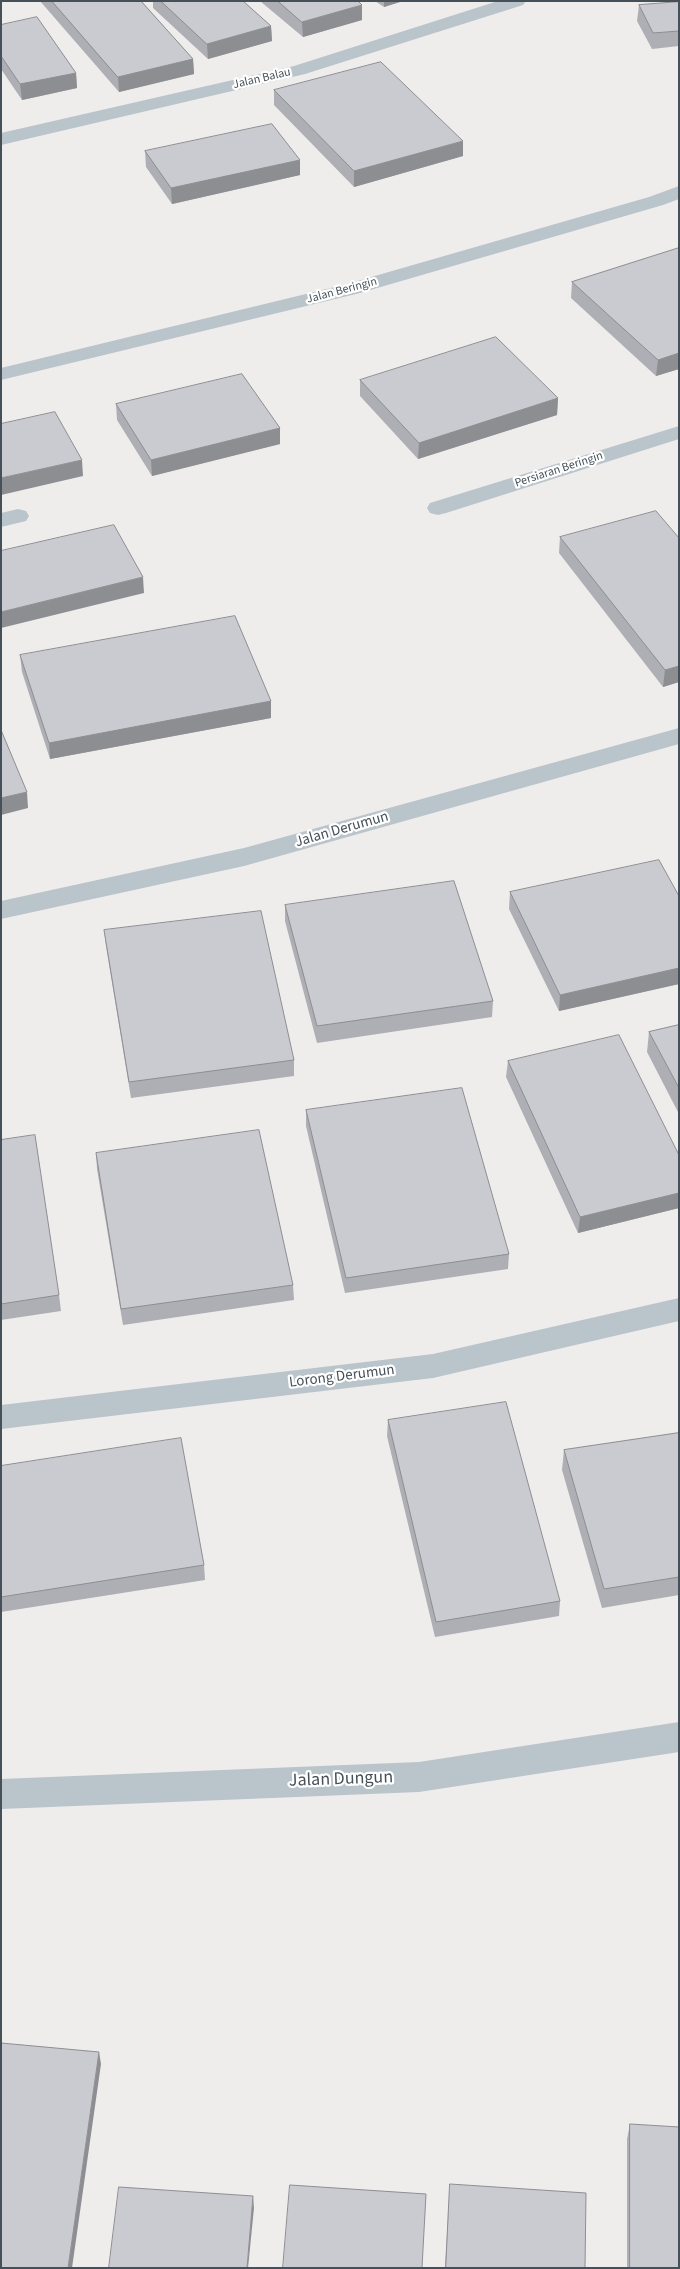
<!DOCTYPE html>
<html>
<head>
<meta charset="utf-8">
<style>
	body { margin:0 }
	#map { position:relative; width:680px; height:2269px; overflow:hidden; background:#efecec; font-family:"Source Sans 3",sans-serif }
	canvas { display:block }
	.frame { position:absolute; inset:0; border:2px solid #455058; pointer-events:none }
</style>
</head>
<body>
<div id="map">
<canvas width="680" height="2269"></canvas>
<div class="frame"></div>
</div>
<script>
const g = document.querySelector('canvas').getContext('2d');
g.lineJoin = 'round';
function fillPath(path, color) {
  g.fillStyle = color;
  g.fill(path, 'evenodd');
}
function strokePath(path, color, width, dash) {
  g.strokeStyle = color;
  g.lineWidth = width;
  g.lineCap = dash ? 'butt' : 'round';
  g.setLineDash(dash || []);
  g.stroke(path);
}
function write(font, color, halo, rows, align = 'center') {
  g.font = font + ' "Source Sans 3",sans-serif';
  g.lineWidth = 4.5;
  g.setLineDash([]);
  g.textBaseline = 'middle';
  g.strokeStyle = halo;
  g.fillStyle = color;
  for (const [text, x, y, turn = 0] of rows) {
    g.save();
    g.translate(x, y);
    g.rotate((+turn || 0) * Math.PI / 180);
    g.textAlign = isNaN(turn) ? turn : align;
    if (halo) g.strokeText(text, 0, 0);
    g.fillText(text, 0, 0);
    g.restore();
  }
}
fillPath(new Path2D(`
	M18 509 26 511 29 516 26 521 1 527V513Z`), '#bac4cb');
fillPath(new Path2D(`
	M498 1H526L523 5 305 74 1 145V133L294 66Z
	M679 426V439L446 513 438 515 430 513 427 508 430 503Z
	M679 728V744L244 866 1 919V901L244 848Z
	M679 1298V1321L433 1378 1 1429V1405L433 1354Z
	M679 1722V1752L419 1792 1 1809V1779L419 1762Z`), '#bac4cb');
fillPath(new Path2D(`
	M679 186V199L663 205 360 293 1 380V368L347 284 649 197Z`), '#bac4cb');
fillPath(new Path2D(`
	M40 1H141L193 59 194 74 119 92Z
	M153 1H243L271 26 272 41 208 59 153 8Z
	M260 1H358L362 20 303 37Z
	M375 1H403L384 7Z
	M679 2V46L652 49 637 21 639 5Z
	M1 25 76 73 77 88 22 100 1 69Z
	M274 90 463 156 354 187 274 105Z
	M145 151 300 160V175L172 204 146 167Z
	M679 248V369L656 376 571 298 572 282Z
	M360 380 558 398 557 415 418 459 360 396Z
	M116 404 280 428V444L152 476 117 420Z
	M560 537 679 682 663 687 559 553Z
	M20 655 271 701V718L50 759 22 672Z
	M510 892 679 896V984L559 1011 509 909Z
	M285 905 493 1001 492 1017 317 1043 285 921Z
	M104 930 294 1060V1076L131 1098 106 946Z
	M679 1025V1114L647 1052 649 1032Z
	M508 1061 679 1155V1208L578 1233 506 1077Z
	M306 1110 509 1254 508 1269 345 1293 306 1126Z
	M1 1140 59 1295 61 1311 1 1320Z
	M96 1153 293 1285 294 1300 123 1325 97 1169Z
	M388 1420 560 1601 559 1616 435 1637 387 1436Z
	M679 1433V1595L602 1608 562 1470 564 1450Z
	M1 1466 204 1565 205 1580 1 1612Z
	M630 2124 679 2268H627V2139Z
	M450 2184 585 2268H445Z`), '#adafb4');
fillPath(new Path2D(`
	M384 1H403L384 7Z
	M362 5V20L303 37 302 22Z
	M271 26 272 41 208 59 207 44Z
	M193 59 194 74 119 92 118 77Z
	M76 73 77 88 22 100 20 84Z
	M463 141V156L354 187V171Z
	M300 160V175L172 204 171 188Z
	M679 353V369L656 376 658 360Z
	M558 398 557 415 418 459 419 443Z
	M280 428V444L152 476 151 460Z
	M82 460 83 476 1 495V478Z
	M143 577 144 593 1 628V612Z
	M679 666V682L663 687 665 670Z
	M271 701V718L50 759 49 743Z
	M27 792 28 808 1 815V798Z
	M679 968V984L559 1011 560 995Z
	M679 1193V1208L578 1233 580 1217Z
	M99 2052 101 2064 72 2268H68Z
	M253 2196 254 2208 248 2268H247Z`), '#8d8e92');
const building = new Path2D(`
	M52 1H141L193 59 118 77Z
	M161 1H243L271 26 207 44Z
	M278 1H358L362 5 302 22Z
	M679 2V31L653 33 639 5Z
	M37 17 76 73 20 84 1 56V25Z
	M381 62 463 141 354 171 274 90Z
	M272 124 300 160 171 188 145 151Z
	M679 248V353L658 360 572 282Z
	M496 337 558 398 419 443 360 380Z
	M242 374 280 428 151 460 116 404Z
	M55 412 82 460 1 478V424Z
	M656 511 679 538V666L665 670 560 537Z
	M114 525 143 577 1 612V551Z
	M235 616 271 701 49 743 20 655Z
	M1 730 27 792 1 798Z
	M659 860 679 896V968L560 995 510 892Z
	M454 881 493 1001 317 1026 285 905Z
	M261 911 294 1060 129 1082 104 930Z
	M679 1025V1088L649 1032Z
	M619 1035 679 1155V1193L580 1217 508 1061Z
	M462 1088 509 1254 346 1278 306 1110Z
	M259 1130 293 1285 121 1309 96 1153Z
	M35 1135 59 1295 1 1304V1140Z
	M506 1402 560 1601 436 1622 388 1420Z
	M679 1433V1577L604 1589 564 1450Z
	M181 1438 204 1565 1 1597V1466Z
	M1 2043 99 2052 68 2268H1Z
	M630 2124 679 2127V2268H630Z
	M450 2184 586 2193 585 2268H446Z
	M290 2185 426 2194 422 2268H283Z
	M119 2187 253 2196 247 2268H109Z`);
fillPath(building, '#c9cbd1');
strokePath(building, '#8d8e92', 1);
write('12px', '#455058', '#fff', [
	["Jalan Balau",262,79,-13],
	["Jalan Beringin",342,291,-15],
	["Persiaran Beringin",559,470,-18]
]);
write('15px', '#455058', '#fff', [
	["Jalan Derumun",342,830,-16],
	["Lorong Derumun",342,1377,-7]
]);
write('18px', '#455058', '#fff', [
	["Jalan Dungun",341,1780,-2]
]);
</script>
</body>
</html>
